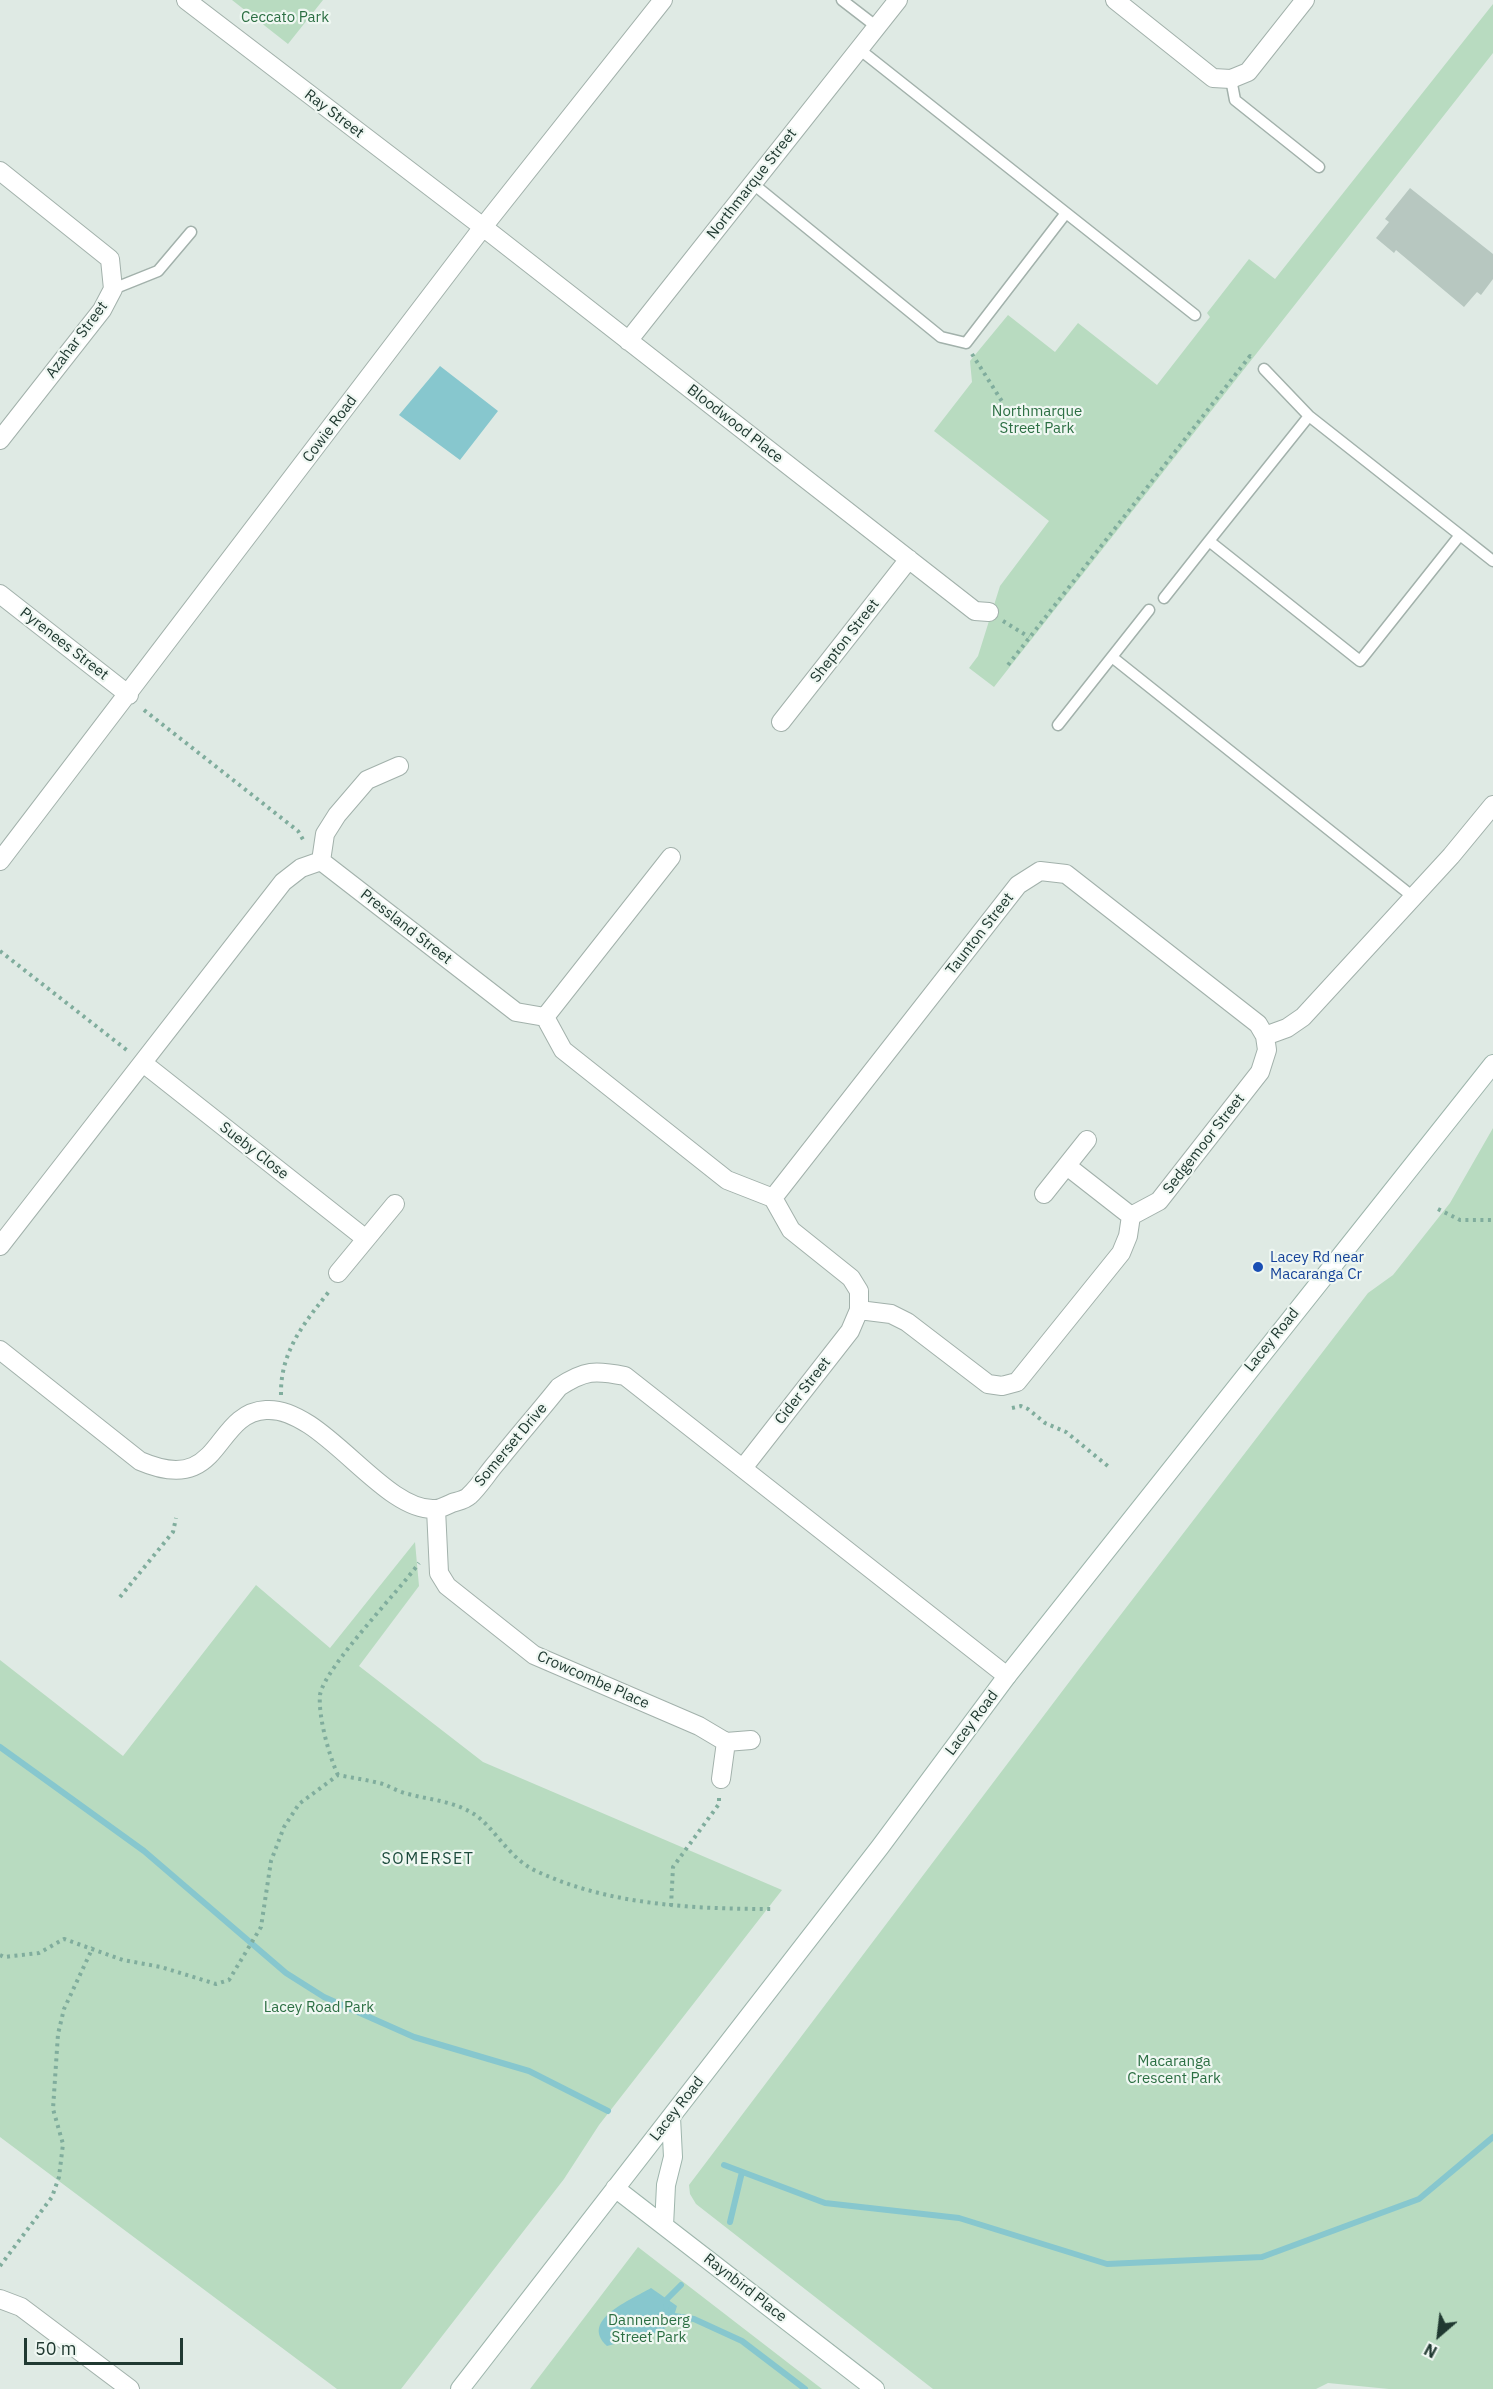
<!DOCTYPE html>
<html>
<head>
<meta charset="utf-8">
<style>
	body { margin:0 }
	#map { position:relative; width:1493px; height:2389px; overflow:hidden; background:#dfeae4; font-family:"IBM Plex Sans",sans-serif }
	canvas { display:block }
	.north { position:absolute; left:1409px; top:2305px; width:60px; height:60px; -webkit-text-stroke:4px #eff7f2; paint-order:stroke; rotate:208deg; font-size:16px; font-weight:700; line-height:24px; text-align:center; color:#203931 }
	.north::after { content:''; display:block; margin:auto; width:21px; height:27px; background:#203931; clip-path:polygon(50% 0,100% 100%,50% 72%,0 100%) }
	.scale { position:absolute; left:24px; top:2338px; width:159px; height:27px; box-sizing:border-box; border:3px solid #203931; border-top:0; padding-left:8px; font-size:18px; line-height:21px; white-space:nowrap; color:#203931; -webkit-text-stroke:4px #eff7f2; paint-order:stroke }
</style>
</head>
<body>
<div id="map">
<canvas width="1493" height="2389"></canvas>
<div class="north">N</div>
<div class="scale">50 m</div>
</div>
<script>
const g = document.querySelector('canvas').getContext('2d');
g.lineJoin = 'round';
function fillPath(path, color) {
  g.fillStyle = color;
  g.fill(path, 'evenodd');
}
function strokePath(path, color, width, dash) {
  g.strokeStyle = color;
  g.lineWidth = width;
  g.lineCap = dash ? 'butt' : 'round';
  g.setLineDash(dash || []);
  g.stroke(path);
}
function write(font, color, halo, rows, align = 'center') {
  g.font = font + ' "IBM Plex Sans",sans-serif';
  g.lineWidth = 4.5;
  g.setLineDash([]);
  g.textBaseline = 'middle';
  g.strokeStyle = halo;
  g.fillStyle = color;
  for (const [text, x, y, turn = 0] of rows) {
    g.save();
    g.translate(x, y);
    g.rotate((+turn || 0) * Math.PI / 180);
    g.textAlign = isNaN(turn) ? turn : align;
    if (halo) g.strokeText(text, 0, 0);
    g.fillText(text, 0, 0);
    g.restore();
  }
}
fillPath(new Path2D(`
	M232 0H323L288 44Z
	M1493 4V53L994 687 969 668 978 656 1000 586 1049 521 934 431 972 382 970 361 1008 315 1055 352 1078 323 1157 385 1210 317 1207 313 1249 259 1275 279Z
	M1493 1128V2389H1389L1328 2383 1316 2389H933L696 2204 690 2194 689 2185 1079 1669 1368 1293 1393 1275 1450 1203Z
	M415 1542 419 1586 359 1666 483 1762 782 1890 599 2125 564 2179 401 2389H337L0 2137V1660L123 1756 256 1585 330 1648Z
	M638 2247 822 2389H530Z`), '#b8dbc0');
fillPath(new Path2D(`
	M440 366 498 411 460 460 399 415Z
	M651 2288 677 2306 674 2316 663 2331 607 2346C579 2320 631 2300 651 2288Z`), '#87c7ce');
strokePath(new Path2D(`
	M0 1747 144 1851 286 1973 324 1997 414 2037 529 2071 608 2111
	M724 2165 825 2203 959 2218 1107 2264 1262 2257 1419 2199 1493 2137
	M730 2222 742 2172
	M666 2307 667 2299 681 2285
	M668 2315 694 2319 742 2341 805 2389`), '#87c7ce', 6);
fillPath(new Path2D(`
	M1410 188 1493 254V279L1481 295 1477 292 1464 307 1396 250 1394 253 1376 238 1389 222 1385 219Z`), '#b7c7c0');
const lane = new Path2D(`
	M842 0 877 27
	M859 49 1195 315
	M1231 79 1235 100 1319 167
	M752 183 941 337 966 343 1066 213
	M113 289 158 271 191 232
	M1264 369 1309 416
	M1209 541 1309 416 1460 535
	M1164 598 1209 541 1360 661 1460 535 1493 561
	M1112 657 1412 896
	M1058 725 1149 610`);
const street = new Path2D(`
	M186 0 483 227 975 611 989 612
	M1115 0 1213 78 1231 79 1248 72 1305 0
	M0 171 110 259 113 289 102 310 0 440
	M628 341 898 0
	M0 594 129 695
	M781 722 909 559
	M0 861 483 227 663 0
	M321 861 325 834 337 815 367 780 399 766
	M545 1017 671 857
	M143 1063 366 1239
	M1067 1166 1131 1216
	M1044 1194 1087 1140
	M773 1198 1018 885 1040 871 1066 874 1258 1024 1265 1036
	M0 1246 283 882 301 868 321 861 516 1012 545 1017 563 1050 727 1180 773 1198 791 1230 851 1278 859 1291V1310L850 1331 743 1468
	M338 1273 395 1204
	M859 1310 891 1314 907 1322 988 1384 1002 1386 1017 1382 1121 1253 1128 1236 1131 1216 1159 1201 1260 1072 1267 1050 1265 1036 1287 1028 1303 1017 1451 856 1493 805
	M0 1350 140 1461C223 1497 212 1413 266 1410 322 1406 382 1512 435 1509 441 1509 447 1505 452 1503 458 1501 465 1500 469 1496 480 1486 488 1472 498 1461 518 1436 539 1412 559 1387 585 1370 595 1370 625 1376L1007 1676
	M436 1509 439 1573 447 1586 534 1655 699 1726 726 1742
	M721 1779 726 1742 751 1740
	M0 2299 21 2307 130 2389`);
const secondary = new Path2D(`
	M615 2188 875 2389
	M664 2226 666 2185 673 2157 671 2117
	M460 2389 880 1847 1007 1676 1493 1064`);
strokePath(lane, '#a2b1ab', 13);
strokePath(street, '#a2b1ab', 20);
strokePath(secondary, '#9eb5ac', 20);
strokePath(new Path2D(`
	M972 354 1003 403
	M1003 621 1029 637
	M1008 665 1250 356 1253 359
	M144 710 298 831 305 843
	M0 951 128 1051
	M1438 1209 1460 1220H1493
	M281 1395C280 1351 305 1322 331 1289
	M1012 1408 1021 1406 1028 1409 1045 1423 1066 1432 1109 1467
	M120 1597 173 1532 176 1518
	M338 1775C329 1756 318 1716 320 1695 324 1668 400 1590 419 1563
	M671 1906 673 1867 719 1804V1795
	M0 1955 4 1957 39 1953 64 1939 123 1960 161 1967 216 1984 229 1980 261 1927 271 1861 284 1827 299 1804 338 1775C353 1778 368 1780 383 1784 391 1787 399 1792 408 1794 431 1800 453 1801 474 1814 494 1827 508 1857 534 1870 607 1905 692 1909 772 1909
	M0 2266 52 2197 59 2177 63 2144 53 2109 58 2034 64 2009 93 1947`), '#80ad9d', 4, [3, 4.5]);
strokePath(lane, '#fff', 10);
strokePath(street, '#fff', 18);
strokePath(secondary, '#fff', 18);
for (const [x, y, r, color] of [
	[1258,1267,6,"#1a4fb4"]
]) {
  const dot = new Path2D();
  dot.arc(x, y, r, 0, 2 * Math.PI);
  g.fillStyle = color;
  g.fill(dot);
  strokePath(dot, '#eff7f2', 2);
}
write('15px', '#2c6f43', '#eff7f2', [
	["Ceccato Park",285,18],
	["Northmarque",1037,412],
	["Street Park",1037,429],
	["Lacey Road Park",319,2008],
	["Macaranga",1174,2062],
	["Crescent Park",1174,2079],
	["Dannenberg",649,2321],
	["Street Park",649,2338]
]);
write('15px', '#203931', '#eff7f2', [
	["Ray Street",334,114,37],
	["Northmarque Street",752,184,-52],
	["Azahar Street",77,340,-53],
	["Bloodwood Place",735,424,38],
	["Cowie Road",330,429,-53],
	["Shepton Street",845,641,-52],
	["Pyrenees Street",64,644,38],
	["Pressland Street",406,927,38],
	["Taunton Street",980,934,-52],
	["Sedgemoor Street",1204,1144,-52],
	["Sueby Close",254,1151,38],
	["Lacey Road",1272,1340,-51],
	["Cider Street",803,1391,-52],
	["Somerset Drive",511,1445,-50],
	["Crowcombe Place",593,1680,24],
	["Lacey Road",972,1723,-53],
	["Lacey Road",677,2109,-52],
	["Raynbird Place",745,2288,38]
]);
write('15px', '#164399', '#eff7f2', [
	["Lacey Rd near",1270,1258],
	["Macaranga Cr",1270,1275]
], 'left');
g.letterSpacing = '1.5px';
write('16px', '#1d4b3d', '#eff7f2', [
	["SOMERSET",428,1859]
]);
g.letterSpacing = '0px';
</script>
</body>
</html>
